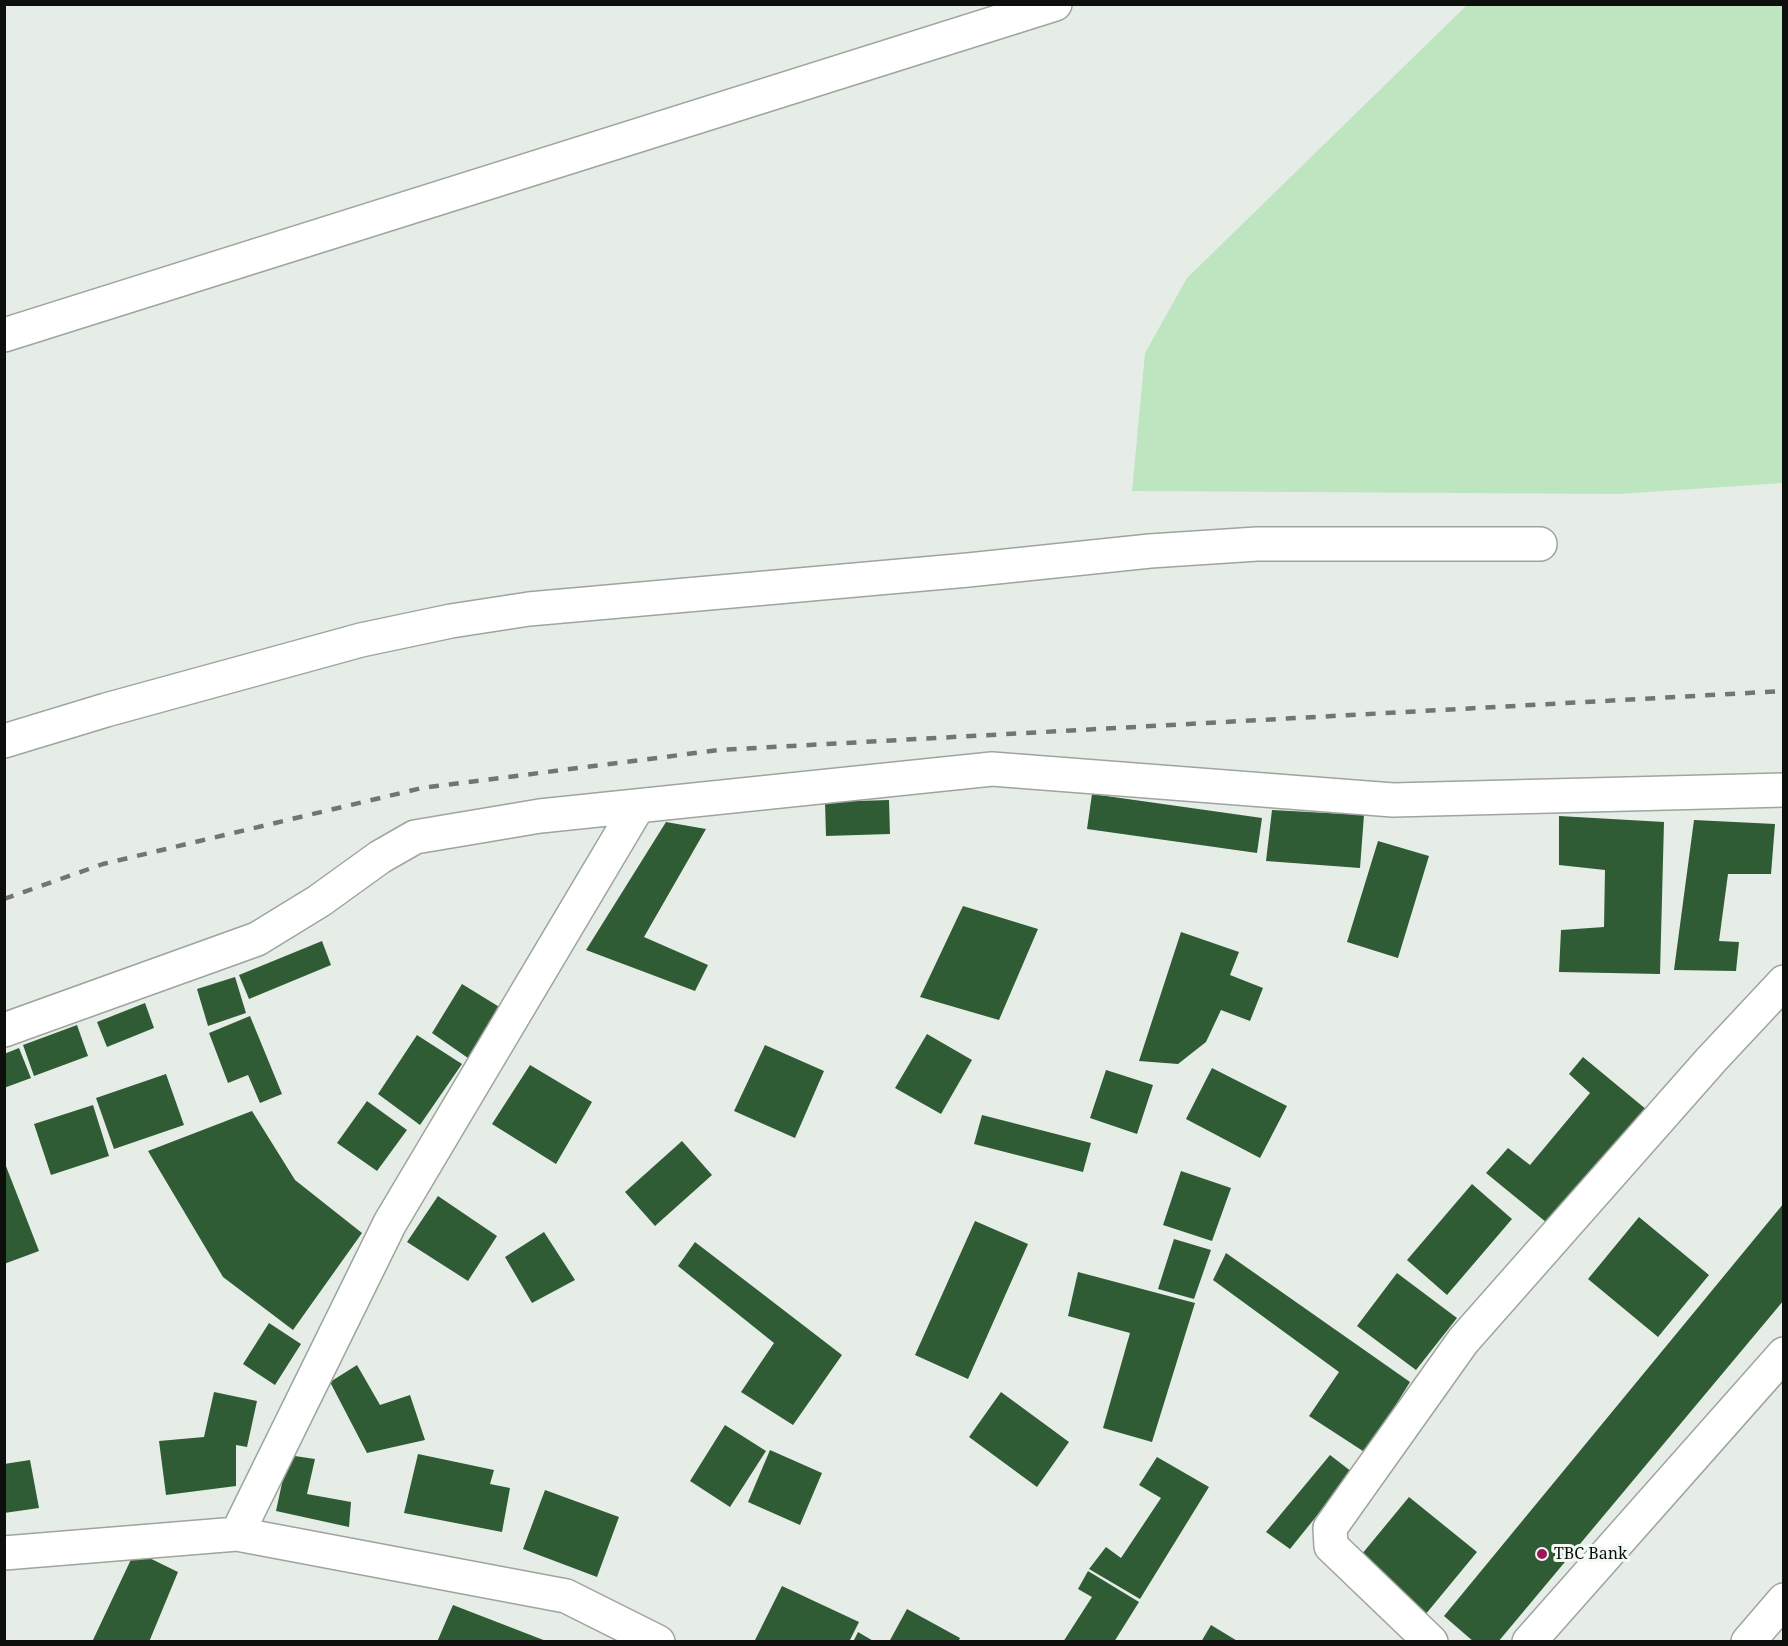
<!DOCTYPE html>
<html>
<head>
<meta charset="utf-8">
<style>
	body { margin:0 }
	#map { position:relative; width:1788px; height:1646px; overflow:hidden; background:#e6ede6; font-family:"Noto Serif",serif }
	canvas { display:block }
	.frame { position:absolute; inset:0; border:6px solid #0d0f0d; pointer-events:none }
</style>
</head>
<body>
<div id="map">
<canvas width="1788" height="1646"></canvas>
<div class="frame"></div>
</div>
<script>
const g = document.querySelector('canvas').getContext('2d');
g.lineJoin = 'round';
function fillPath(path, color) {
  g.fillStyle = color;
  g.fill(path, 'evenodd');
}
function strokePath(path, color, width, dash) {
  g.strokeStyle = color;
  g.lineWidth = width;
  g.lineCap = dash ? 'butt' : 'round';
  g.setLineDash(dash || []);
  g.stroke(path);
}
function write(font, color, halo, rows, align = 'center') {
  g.font = font + ' "Noto Serif",serif';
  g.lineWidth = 6;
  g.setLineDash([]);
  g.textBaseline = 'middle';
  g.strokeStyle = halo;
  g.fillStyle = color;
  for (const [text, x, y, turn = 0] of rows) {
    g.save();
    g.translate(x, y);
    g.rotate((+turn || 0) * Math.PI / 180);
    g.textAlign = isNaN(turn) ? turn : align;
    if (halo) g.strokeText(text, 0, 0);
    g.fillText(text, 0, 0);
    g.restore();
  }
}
fillPath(new Path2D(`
	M1468 4 1783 5V483L1619 494 1132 491 1145 353 1187 278Z`), '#bde6c0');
fillPath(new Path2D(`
	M1092 794 1262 818 1257 853 1087 829Z
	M889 800 890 834 826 836 825 802Z
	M1272 810 1364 815 1360 868 1266 861Z
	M1559 816 1664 822 1660 974 1559 972 1561 930 1604 927 1605 870 1559 865Z
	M1694 820 1775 824 1771 874H1728L1719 941 1739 942 1736 971 1674 970Z
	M666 822 706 829 644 937 708 965 695 991 586 950Z
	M1378 841 1429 856 1398 958 1347 942Z
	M963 906 1038 929 999 1020 920 997Z
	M1181 932 1239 952 1230 975 1263 988 1250 1021 1221 1010 1206 1042 1178 1064 1139 1061Z
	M322 941 331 965 249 999 239 975Z
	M235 977 246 1013 208 1026 197 989Z
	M462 984 501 1008 468 1058 432 1033Z
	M145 1003 154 1028 107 1047 97 1022Z
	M250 1016 282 1094 260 1103 248 1075 228 1083 209 1033Z
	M77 1025 88 1056 34 1076 23 1045Z
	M927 1034 972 1060 941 1114 895 1088Z
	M417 1035 462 1064 420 1125 378 1094Z
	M765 1045 824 1071 795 1138 734 1111Z
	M19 1048 31 1078 4 1088V1054Z
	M1583 1057 1647 1110 1552 1227 1486 1173 1508 1148 1530 1165 1590 1093 1569 1074Z
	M530 1065 592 1102 556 1164 492 1124Z
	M1212 1068 1287 1106 1260 1158 1186 1119Z
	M1106 1070 1153 1085 1137 1134 1090 1118Z
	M166 1074 184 1125 114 1149 96 1098Z
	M367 1101 407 1130 377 1171 337 1143Z
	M93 1105 109 1156 51 1175 34 1124Z
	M252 1111 295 1180 362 1233 293 1330 223 1277 148 1151Z
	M982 1115 1091 1143 1083 1172 974 1144Z
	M682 1141 712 1175 655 1226 625 1192Z
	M4 1161 39 1251 4 1264Z
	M1181 1171 1231 1188 1212 1241 1163 1225Z
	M1472 1184 1512 1219 1447 1295 1407 1260Z
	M438 1196 497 1236 468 1281 407 1242Z
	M1784 1203V1300L1498 1642H1474L1444 1616Z
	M1639 1217 1709 1275 1658 1337 1588 1279Z
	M975 1221 1028 1244 968 1379 915 1355Z
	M544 1232 575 1280 532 1303 505 1257Z
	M1174 1239 1211 1250 1194 1299 1158 1289Z
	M695 1242 842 1355 793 1425 741 1392 774 1343 678 1266Z
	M1226 1253 1410 1382 1366 1453 1309 1416 1339 1372 1213 1280Z
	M1078 1272 1195 1303 1152 1442 1103 1428 1130 1333 1068 1316Z
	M1397 1273 1457 1318 1416 1370 1357 1326Z
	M269 1323 301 1344 275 1385 243 1364Z
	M357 1365 380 1405 410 1395 425 1440 367 1453 330 1382Z
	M214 1392 257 1401 247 1447 236 1445V1486L166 1495 159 1441 204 1437Z
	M1001 1392 1069 1442 1037 1487 969 1437Z
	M725 1425 766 1451 730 1507 690 1481Z
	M770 1450 822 1473 800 1525 748 1502Z
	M418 1454 494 1470 490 1484 510 1488 502 1532 404 1513Z
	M288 1455 315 1459 307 1494 351 1502 349 1527 276 1511Z
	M1330 1455 1352 1472 1290 1549 1266 1532Z
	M1157 1457 1209 1487 1140 1599 1089 1569 1106 1547 1121 1558 1161 1498 1139 1485Z
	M30 1460 39 1508 4 1513V1464Z
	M545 1490 619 1517 597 1577 523 1549Z
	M1409 1497 1477 1552 1425 1615 1357 1560Z
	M135 1551 178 1572 149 1642H92Z
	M1088 1571 1139 1602 1114 1642H1063L1092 1597 1078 1589Z
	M782 1586 859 1622 849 1642H754Z
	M453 1605 546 1641V1642H437Z
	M907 1609 960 1638 958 1642H889Z
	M1211 1625 1239 1642H1201Z
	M858 1632 875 1642H853Z`), '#305c35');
const street = new Path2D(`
	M4 335 1055 4
	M4 741 106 710 361 640 451 621 529 609 968 570 1150 551 1257 544H1540
	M4 1030 257 939 319 901 380 857 415 837 540 816 992 769 1393 800 1784 790
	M237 1534 390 1223 638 806
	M4 1553 237 1534 566 1596 658 1642
	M1431 1642 1331 1546 1330 1528 1463 1341 1711 1060 1784 982
	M1529 1642 1784 1354`);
const secondary = new Path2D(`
	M1748 1642 1784 1600`);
strokePath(street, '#9ea49e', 36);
strokePath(secondary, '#9ea49e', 36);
strokePath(street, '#fff', 33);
strokePath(secondary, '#fff', 33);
strokePath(new Path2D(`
	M4 899 103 864 422 788 719 750 1784 691`), '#727672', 4.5, [10, 10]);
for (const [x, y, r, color] of [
	[1542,1554,6,"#a1145c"]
]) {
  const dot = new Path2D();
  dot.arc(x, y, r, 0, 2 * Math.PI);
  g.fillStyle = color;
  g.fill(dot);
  strokePath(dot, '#f3faf3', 2);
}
write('16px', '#0d0f0d', '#f3faf3', [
	["TBC Bank",1554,1554]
], 'left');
</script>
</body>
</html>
